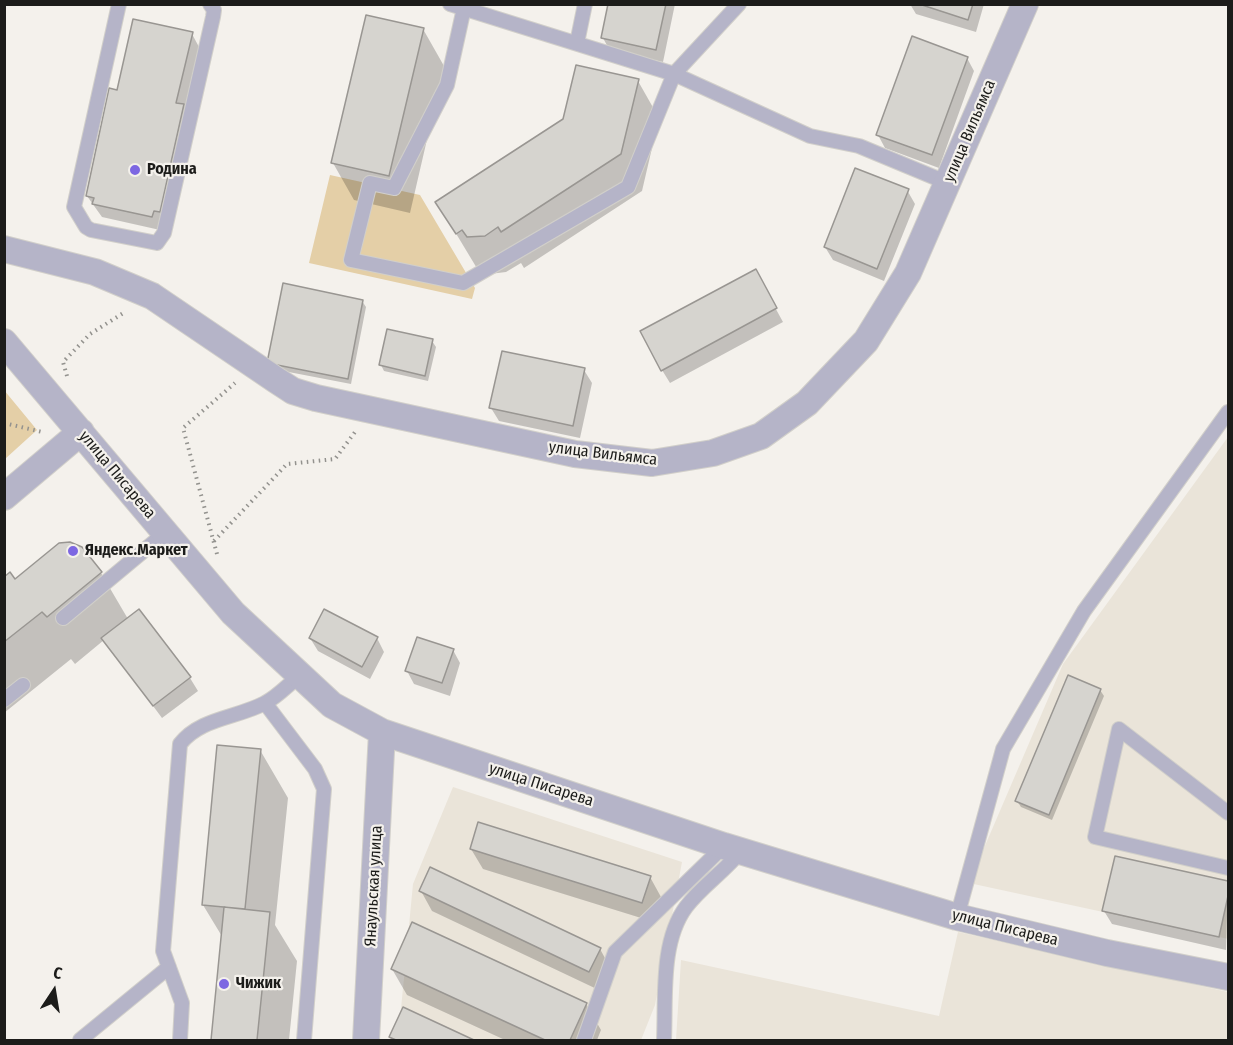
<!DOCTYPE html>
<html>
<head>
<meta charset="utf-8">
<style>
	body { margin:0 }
	#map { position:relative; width:1233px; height:1045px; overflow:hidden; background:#f4f1ec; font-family:"Fira Sans Condensed",sans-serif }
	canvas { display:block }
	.frame { position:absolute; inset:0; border:6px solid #1c1c1a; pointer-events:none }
	.north { position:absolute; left:24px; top:961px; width:60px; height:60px; -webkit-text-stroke:4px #f4f1ec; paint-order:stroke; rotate:12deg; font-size:16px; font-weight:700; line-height:24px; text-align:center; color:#1c1c1a }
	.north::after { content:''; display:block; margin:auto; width:21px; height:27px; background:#1c1c1a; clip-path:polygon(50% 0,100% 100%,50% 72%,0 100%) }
</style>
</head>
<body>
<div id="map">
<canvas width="1233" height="1045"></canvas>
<div class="frame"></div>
<div class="north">С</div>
</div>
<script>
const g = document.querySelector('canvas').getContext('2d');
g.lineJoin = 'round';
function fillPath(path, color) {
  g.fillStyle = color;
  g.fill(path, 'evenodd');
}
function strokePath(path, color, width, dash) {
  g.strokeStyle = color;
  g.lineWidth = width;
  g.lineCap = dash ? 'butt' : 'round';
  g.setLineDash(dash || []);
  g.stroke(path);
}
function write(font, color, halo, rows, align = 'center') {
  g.font = font + ' "Fira Sans Condensed",sans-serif';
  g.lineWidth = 4.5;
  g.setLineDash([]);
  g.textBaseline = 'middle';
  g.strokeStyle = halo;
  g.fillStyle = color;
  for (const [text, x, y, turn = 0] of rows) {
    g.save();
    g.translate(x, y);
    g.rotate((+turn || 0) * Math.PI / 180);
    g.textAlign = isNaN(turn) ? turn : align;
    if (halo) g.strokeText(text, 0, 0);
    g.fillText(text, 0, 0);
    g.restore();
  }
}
fillPath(new Path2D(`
	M1228 437V939L969 883 1063 664Z
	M453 787 682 862 655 1005 641 1040H398L413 884Z
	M958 932 1228 992V1040H676L681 960 939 1016Z`), '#eae4d9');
fillPath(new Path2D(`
	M330 175 420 195 475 288 472 299 309 263Z
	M4 390 37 430 5 459H4Z`), '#e4cfa7');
fillPath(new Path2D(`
	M610 4H675L663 62 610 51 603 38Z
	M910 4H984L976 32 916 14Z
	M423 29 444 66 410 213 354 200 333 163Z
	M192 34 199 47 185 109 191 119 160 230 102 217 87 196 118 92Z
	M967 58 974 71 939 168 885 148 878 135Z
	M638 81 659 118 642 191 524 268 521 263 506 272 490 274 478 270 437 202Z
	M907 190 915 204 884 281 833 260 825 247Z
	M755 271 783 322 670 383 662 370Z
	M362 301 366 307 351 384 273 369 269 362Z
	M432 341 436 347 428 381 384 371 381 365Z
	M584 370 592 383 580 438 499 421 491 408Z
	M101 573 128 619 190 678 198 691 162 718 104 640 75 664 71 659 4 713V579L15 581Z
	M310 638H377L384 652 370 679 318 651Z
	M453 650 460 663 450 696 414 684 407 671Z
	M1100 690 1104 696 1052 820 1021 807 1017 801Z
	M260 750 288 798 275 925 297 961 289 1040H213L223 938 203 905Z
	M471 849 650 877 661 897 654 922 483 869Z
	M1116 858 1228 883 1226 950 1112 924 1104 911Z
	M421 891 600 949 611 969 601 991 432 911Z
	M392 969 586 1004 601 1030 597 1040H505L407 995Z
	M404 1009 471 1040H393L391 1037Z`), '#0003');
const building = new Path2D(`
	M608 4H666L656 50 601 38Z
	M919 4H973L968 20Z
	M366 15 424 28 389 176 331 163Z
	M133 19 193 32 176 103 184 104 160 212 154 211 152 217 92 204 94 198 86 196 109 88 117 90Z
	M912 36 968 57 932 155 876 135Z
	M576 65 639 79 621 154 501 232 498 227 485 236 467 237 462 230 456 234 435 202 563 119Z
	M855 168 909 189 877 269 824 247Z
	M756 269 777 308 661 371 640 331Z
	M283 283 363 300 348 379 267 363Z
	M387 329 433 339 425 376 379 365Z
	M502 351 585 368 573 426 489 408Z
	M70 542 82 547 102 572 47 617 42 612 4 642V577L10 572 15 579 59 543Z
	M139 609 191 677 153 706 101 638Z
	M324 609 378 637 362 667 309 638Z
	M417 637 454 649 442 683 405 671Z
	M1068 675 1101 689 1049 815 1015 801Z
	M217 745 261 749 245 909 202 905Z
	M478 822 651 876 642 903 470 849Z
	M1115 856 1228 881V896L1219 937 1102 911Z
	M430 867 601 948 589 972 419 891Z
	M224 907 270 912 257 1040H211Z
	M412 922 587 1003 570 1040H545L391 969Z
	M403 1007 474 1040H396L389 1037Z`);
fillPath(building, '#d6d4cf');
strokePath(building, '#999692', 1.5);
const lane = new Path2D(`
	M119 4 74 207 86 227 91 230 157 243 164 233 213 17 214 10 210 4
	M450 4 674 74 739 4
	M464 8 447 85 394 188 370 183 351 260 463 283 628 187 674 74 810 136 859 146 948 183
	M577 43 585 4
	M63 618 165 533
	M4 700 23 685
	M265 703 315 769 324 789 304 1040
	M1228 813 1119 729 1095 837 1228 868
	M957 917 1003 749 1084 611 1228 412
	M80 1040 169 967
	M180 1040 182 1003 163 951 180 744C200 718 237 718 265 703 277 697 288 685 298 677
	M584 1040 615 952 724 846
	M664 1040C666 998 660 942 686 907 702 886 724 872 741 851`);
const street = new Path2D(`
	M4 249 95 272 152 296 276 380 293 391 316 398 575 454 652 463 713 453 761 436 807 403 866 341 908 273 1025 4
	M4 342 233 613 332 705 382 732 724 846 957 917 1107 953 1228 977
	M4 497 81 432
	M366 1040 382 732`);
strokePath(lane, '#d1cfca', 16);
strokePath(street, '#d1cfca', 28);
strokePath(new Path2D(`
	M67 376 63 362 90 334 125 312
	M4 423 42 432
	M214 541 287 464 335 459 355 432
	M217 554 183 428 235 383`), '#93928e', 4, [1.5, 4.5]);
strokePath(lane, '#b5b4c8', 14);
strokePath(street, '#b5b4c8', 26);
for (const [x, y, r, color] of [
	[135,170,6,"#7d67e2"],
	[73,551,6,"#7d67e2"],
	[224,984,6,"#7d67e2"]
]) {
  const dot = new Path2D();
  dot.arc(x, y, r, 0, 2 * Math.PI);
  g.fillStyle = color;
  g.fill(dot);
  strokePath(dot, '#f4f1ec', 2);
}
write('16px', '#1c1c1a', '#f4f1ec', [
	["улица Вильямса",970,131,-67],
	["улица Вильямса",603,454,7],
	["улица Писарева",117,475,50],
	["улица Писарева",541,785,18],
	["Янаульская улица",374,886,-87],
	["улица Писарева",1005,928,14]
]);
write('bold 16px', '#1c1c1a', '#f4f1ec', [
	["Родина",147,170],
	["Яндекс.Маркет",85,551],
	["Чижик",236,984]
], 'left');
</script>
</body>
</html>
